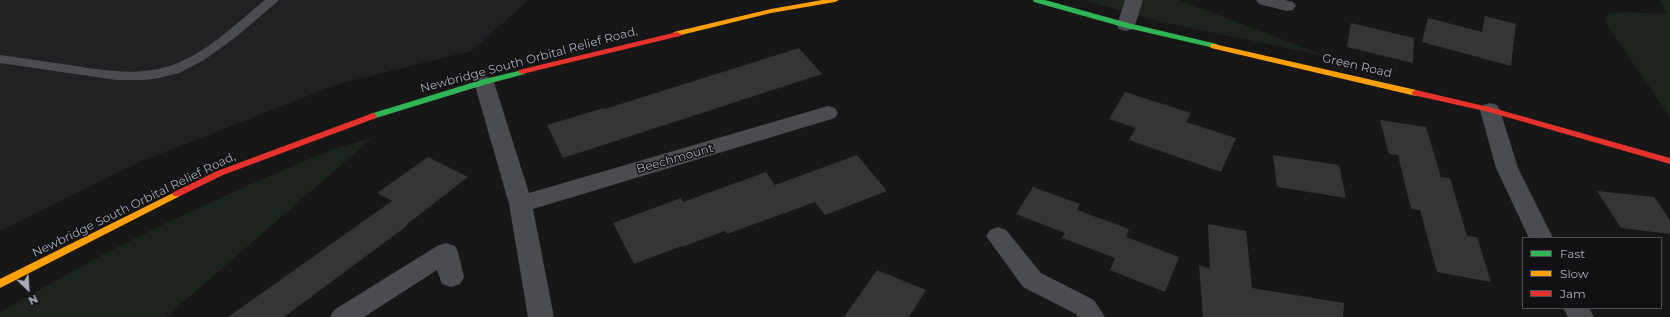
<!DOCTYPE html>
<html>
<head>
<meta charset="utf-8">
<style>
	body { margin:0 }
	#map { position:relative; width:1670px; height:317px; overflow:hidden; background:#171717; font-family:Montserrat,sans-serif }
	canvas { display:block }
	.legend { position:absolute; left:1522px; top:237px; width:140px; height:72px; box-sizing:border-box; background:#111113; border:1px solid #4d4f55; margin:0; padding:5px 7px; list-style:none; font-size:12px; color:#a8adb8 }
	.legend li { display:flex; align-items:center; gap:8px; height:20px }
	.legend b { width:20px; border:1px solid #4d4f55 }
	.north { position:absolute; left:8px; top:269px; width:40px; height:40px; -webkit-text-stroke:3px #111113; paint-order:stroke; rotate:155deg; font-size:11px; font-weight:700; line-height:16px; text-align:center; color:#a8adb8 }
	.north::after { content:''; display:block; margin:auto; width:14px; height:18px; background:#a8adb8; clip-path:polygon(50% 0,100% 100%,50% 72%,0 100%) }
</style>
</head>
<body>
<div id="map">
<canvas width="1670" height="317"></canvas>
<ul class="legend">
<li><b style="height:5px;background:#30b455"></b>Fast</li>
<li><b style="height:5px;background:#ff9f0a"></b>Slow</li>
<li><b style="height:5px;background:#e5322d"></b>Jam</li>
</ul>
<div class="north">N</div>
</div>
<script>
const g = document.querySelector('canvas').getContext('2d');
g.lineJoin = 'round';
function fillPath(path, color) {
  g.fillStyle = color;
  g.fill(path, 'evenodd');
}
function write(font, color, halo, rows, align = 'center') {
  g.font = font + ' Montserrat,sans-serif';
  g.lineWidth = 3;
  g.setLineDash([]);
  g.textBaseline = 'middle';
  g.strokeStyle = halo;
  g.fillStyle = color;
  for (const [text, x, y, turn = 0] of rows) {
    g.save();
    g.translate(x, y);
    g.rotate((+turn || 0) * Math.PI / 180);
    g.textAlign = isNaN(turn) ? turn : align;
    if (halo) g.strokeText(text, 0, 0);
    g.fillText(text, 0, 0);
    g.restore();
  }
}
fillPath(new Path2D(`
	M0 0H529L471 51 338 84 137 163 0 231Z`), '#212123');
fillPath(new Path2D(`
	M1083 0H1179L1326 56 1157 21Z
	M1660 0H1670V117L1605 22 1608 14 1625 12 1667 14Z
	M372 138 166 317H0V312L102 255 168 222 253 183 333 149Z`), '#1d241e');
fillPath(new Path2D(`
	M1485 16 1516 24 1511 66 1422 42 1428 18 1482 32Z
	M1351 23 1414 38 1413 63 1347 47Z
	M799 48 822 74 563 158 547 125 604 108 605 109Z
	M1125 92 1191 113 1186 122 1236 138 1221 172 1129 140 1136 128 1109 119Z
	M1380 120 1426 127 1441 177 1450 178 1467 236 1477 237 1491 282 1437 272 1420 210 1411 209 1398 155 1389 154Z
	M857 155 887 191 825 215 815 202 727 234 725 231 682 247V246L634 264 613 223 681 198 683 202 766 172 775 185Z
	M1273 155 1339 165 1346 198 1277 187Z
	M428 157 468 177 406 225H408L284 317H228L392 201 377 193Z
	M1033 187 1080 204 1077 210 1129 229 1126 237 1179 257 1165 292 1110 270 1115 258 1062 238 1065 233 1016 214Z
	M1597 191 1654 197 1670 220V234L1621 228Z
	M1208 224 1246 231 1252 288 1344 303 1343 317H1203L1199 265 1210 269Z
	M877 270 926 290 909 317H844Z`), '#353536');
fillPath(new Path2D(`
	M265 0H279L236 37 204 60 179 73 159 78 145 80H116L0 63V55C21 58 42 61 63 64 102 70 145 79 182 61 213 47 239 21 265 0Z`), '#4b4c50');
fillPath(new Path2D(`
	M1125 0H1143L1135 25 1133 29 1126 31 1119 29 1117 25Z
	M1256 0H1285L1293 2 1296 6 1293 10 1287 11 1259 4Z
	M484 76 491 78 494 82 529 193 828 106 835 108 838 113 835 118 533 209 554 317H528L509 204 474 82 477 78Z
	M1490 103 1497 105 1500 110 1518 168 1553 238H1529L1496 168 1480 110 1483 105Z
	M998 227 1006 230 1041 273 1094 300 1105 317H1078L1076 314 1023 287 986 236 990 230Z
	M446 243 455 246 458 252 464 277 460 284 451 287 442 284 437 270 364 317H330L334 310 437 246Z
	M1563 308H1589L1594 317H1568Z`), '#4b4c50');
fillPath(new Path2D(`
	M1033 0H1045L1128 23 1217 44 1218 46 1214 48 1123 27 1034 2Z
	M522 70H525L526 72 525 74 487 84 376 118 373 119 369 116 370 114 481 80Z`), '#30b455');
fillPath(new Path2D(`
	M822 0H839L835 2 771 13 677 36 673 34 674 32 771 9Z
	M1211 44H1214L1416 90 1420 93 1416 96 1211 48 1210 46Z
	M177 191 180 192 182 194 180 196 0 288V279Z`), '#ff9f0a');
fillPath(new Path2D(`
	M677 32 681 34 680 36 522 74 518 72 519 70Z
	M1416 90 1493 108 1670 158V164L1489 112 1413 95 1412 93 1413 91Z
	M373 113 376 114 377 116 376 118 223 175 180 196H174L172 194 174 192 217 171Z`), '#e5322d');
write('12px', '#a8adb8', '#111113', [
	["Newbridge South Orbital Relief Road,",529,60,-15],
	["Green Road",1357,66,13],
	["Beechmount",675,159,-16],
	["Newbridge South Orbital Relief Road,",134,205,-26]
]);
</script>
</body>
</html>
